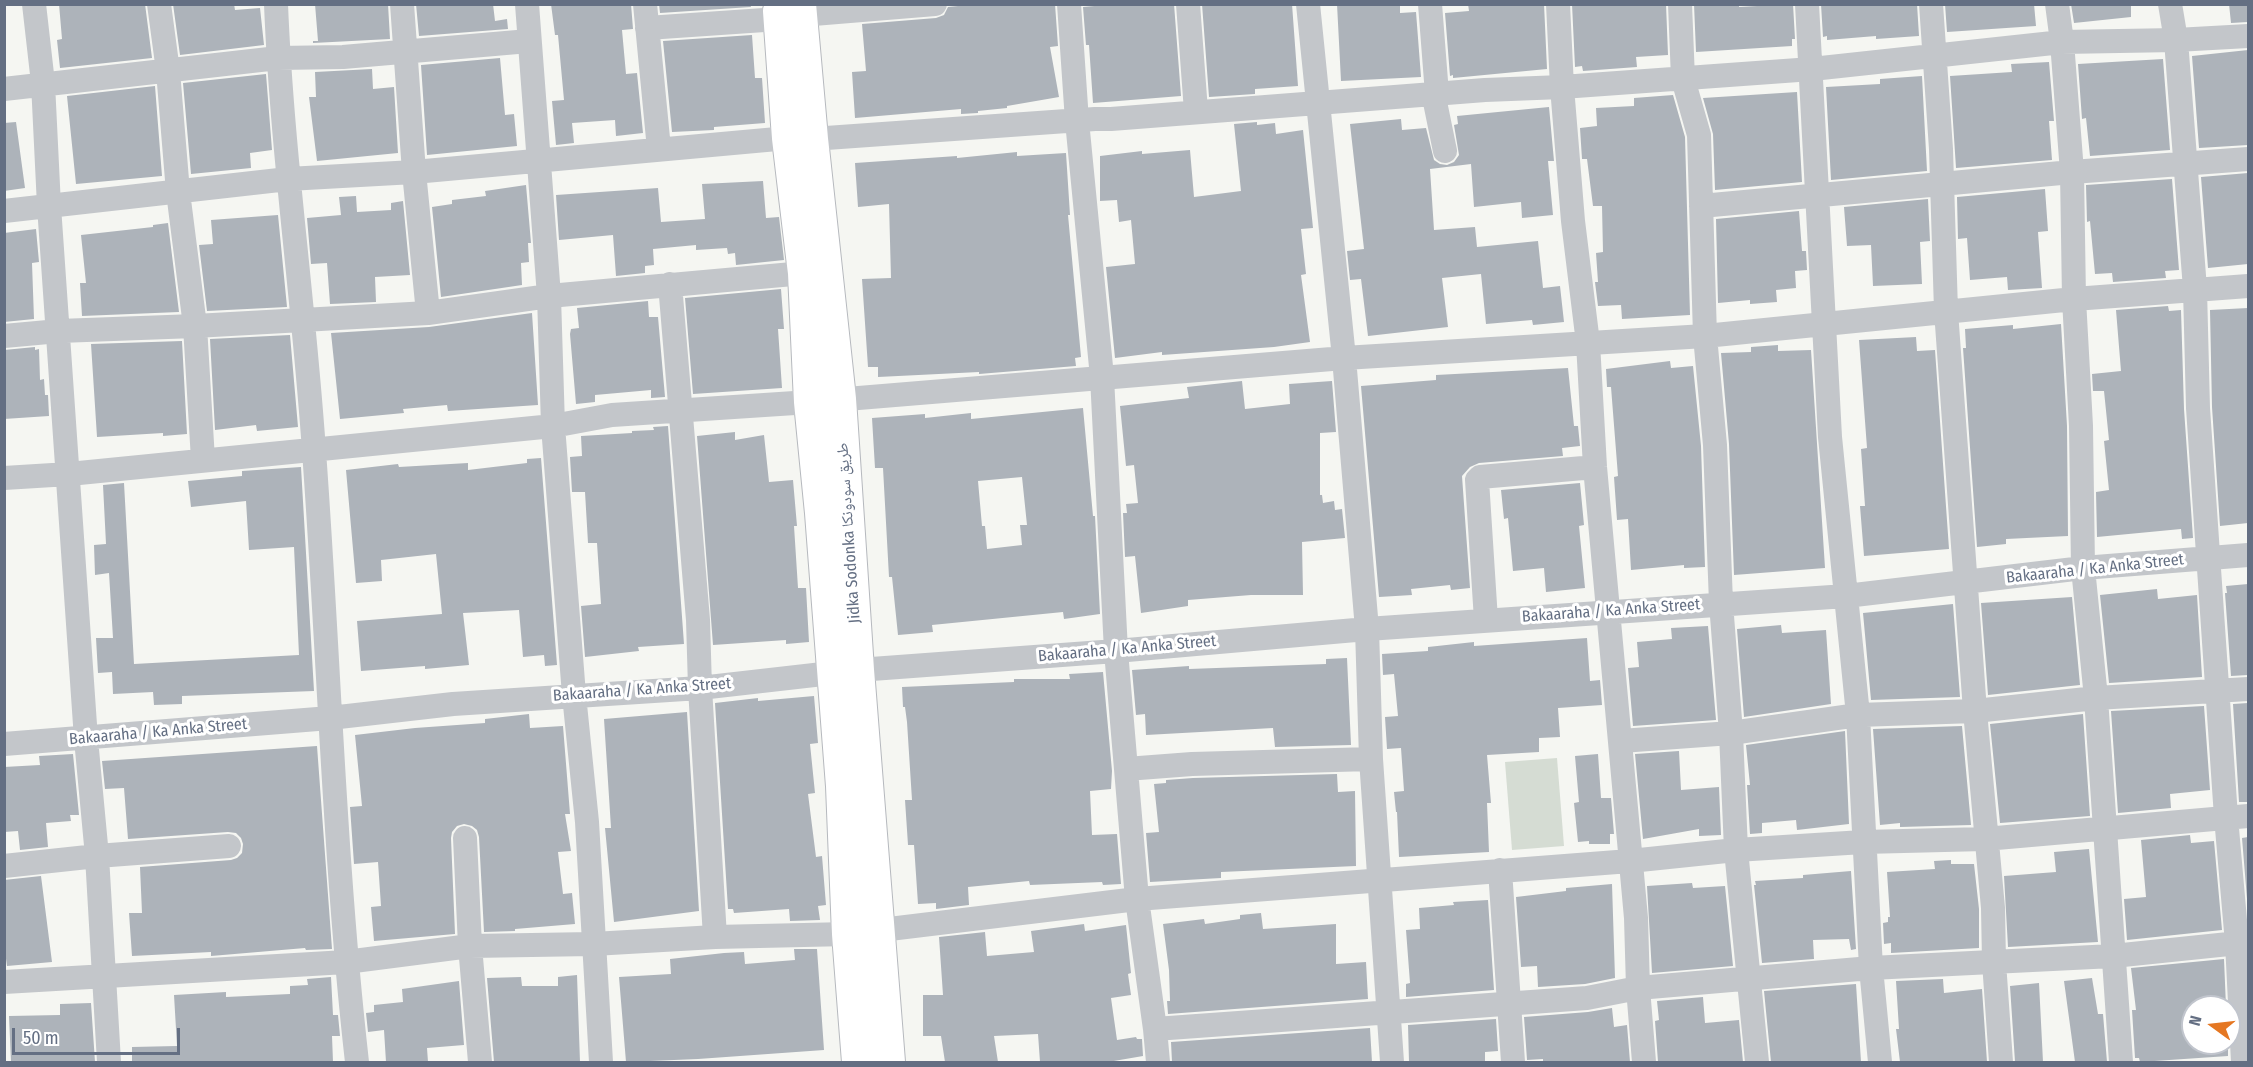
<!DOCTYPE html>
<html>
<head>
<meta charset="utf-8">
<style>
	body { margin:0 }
	#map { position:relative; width:2253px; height:1067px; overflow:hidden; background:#f5f6f2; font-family:"Fira Sans Condensed",sans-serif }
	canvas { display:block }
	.frame { position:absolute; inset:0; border:6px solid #646f83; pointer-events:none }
	.north { position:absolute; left:2181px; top:995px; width:60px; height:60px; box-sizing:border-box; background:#fff; border:2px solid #c1c5cd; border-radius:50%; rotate:285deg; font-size:16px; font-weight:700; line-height:24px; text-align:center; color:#646f83 }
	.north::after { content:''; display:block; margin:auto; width:21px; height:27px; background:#e57722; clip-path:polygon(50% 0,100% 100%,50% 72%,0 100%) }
	.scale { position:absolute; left:12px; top:1028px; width:168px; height:27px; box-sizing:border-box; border:3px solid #646f83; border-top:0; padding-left:8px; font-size:18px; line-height:21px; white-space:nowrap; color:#646f83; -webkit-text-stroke:4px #fff; paint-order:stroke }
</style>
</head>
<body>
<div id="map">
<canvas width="2253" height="1067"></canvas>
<div class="frame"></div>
<div class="north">N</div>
<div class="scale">50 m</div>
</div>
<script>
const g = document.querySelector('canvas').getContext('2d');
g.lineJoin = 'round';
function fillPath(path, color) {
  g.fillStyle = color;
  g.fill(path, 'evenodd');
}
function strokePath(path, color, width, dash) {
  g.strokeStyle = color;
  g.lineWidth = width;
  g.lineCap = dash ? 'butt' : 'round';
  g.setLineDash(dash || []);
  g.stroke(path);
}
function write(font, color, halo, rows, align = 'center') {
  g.font = font + ' "Fira Sans Condensed","Noto Naskh Arabic",sans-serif';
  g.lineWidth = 6;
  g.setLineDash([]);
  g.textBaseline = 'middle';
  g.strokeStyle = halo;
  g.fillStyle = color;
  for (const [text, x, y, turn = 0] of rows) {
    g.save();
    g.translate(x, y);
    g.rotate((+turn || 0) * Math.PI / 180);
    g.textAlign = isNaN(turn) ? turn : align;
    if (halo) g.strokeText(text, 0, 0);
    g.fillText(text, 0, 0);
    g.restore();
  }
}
fillPath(new Path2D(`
	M1557 758 1564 846 1512 850 1505 762Z`), '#d5dcd3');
fillPath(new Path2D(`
	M59 4H145L152 58 60 68 57 40 62 39Z
	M173 4H234L235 10 260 8 264 45 180 55Z
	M315 4H388L390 39 313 43V41H318Z
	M416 4H493L495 21 507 19 508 29 419 36Z
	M551 4H631L633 29 622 30 626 74 637 73 643 133 616 136 615 120 572 123 574 143 556 145 552 101 564 100 558 35H555Z
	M659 4H750L751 7 660 13Z
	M978 4H1055L1058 46 1050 47 1059 97 1007 106V108L978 111V113L961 114V109L855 118 852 72 866 71 862 24 936 18 944 15 948 7Z
	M1117 4H1174L1181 96 1093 103 1089 45H1086L1083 7Z
	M1202 4H1292L1298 86 1255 89V94L1209 97Z
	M1337 4H1400V13L1416 12 1421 77 1341 81Z
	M1468 4H1544L1547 69 1453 78V75L1450 76 1445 13 1469 11Z
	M1572 4H1666L1668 55 1636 57 1637 67 1583 71 1582 66 1575 67Z
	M1694 4H1739V7L1793 4 1795 39H1792V46L1696 52Z
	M1821 4H1917L1919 36 1876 39V36L1827 40V36L1823 37Z
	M1945 4H2034L2036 26 1947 32Z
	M2071 4H2131V17L2074 23Z
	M2229 4H2248V22L2231 23Z
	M752 35 755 78H762L765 123 714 127V130L672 132 663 41Z
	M2248 50V145L2199 148 2192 56Z
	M500 58 505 115 514 114 517 146 427 155 421 65Z
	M2163 59 2170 150 2090 156 2086 118 2082 119 2078 64Z
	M2049 62 2054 121H2049L2052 160 1956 168 1950 76 2012 72 2011 64Z
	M372 69 373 89 394 87 398 153 317 161 309 97H316L315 72Z
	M266 74 272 150 250 153 251 168 191 174 183 83Z
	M1922 76 1927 171 1831 180 1826 87 1880 84V79Z
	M155 86 162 176 76 184 67 96Z
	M1797 92 1802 182 1715 190 1713 134 1703 98Z
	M1673 95 1685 137 1690 315 1622 319 1621 305 1598 306 1595 282H1598L1596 253 1603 252 1602 206H1593L1587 159H1582L1580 128 1597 126 1596 108 1634 106V98Z
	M1549 107 1554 161H1548L1553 215 1522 218 1521 202 1474 207 1471 164 1430 169 1434 230 1475 227 1477 247 1538 241 1543 288 1560 286 1564 322 1533 325 1532 320 1486 324 1481 274 1442 278 1448 327 1368 336 1361 279 1350 280 1347 251 1364 249 1350 124 1401 119 1402 130 1426 128 1434 160 1440 164 1447 165 1454 162 1459 155 1454 125 1458 124 1457 116Z
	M16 122 25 188 4 191V123Z
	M1257 122V125L1275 123 1276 134 1303 130 1313 228 1301 229 1306 274 1301 275 1310 342 1274 347 1162 355V352L1115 358 1106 267 1135 264 1131 220 1119 222 1117 200 1100 201V156L1142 151V154L1190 150 1194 197 1241 191 1234 124Z
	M1017 152V156L1066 153 1070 215H1068L1081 357 1075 358 1076 366 979 374V372L878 377V367H868L862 279 891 278 889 204 858 207 855 163 957 156V158Z
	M2248 173V264L2208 268 2201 177Z
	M2172 179 2179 270 2165 271 2166 278 2113 282 2112 273 2095 274 2090 221 2087 222 2086 185Z
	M763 181 766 218 779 217 784 260 736 265 735 253 728 254 727 248 696 250V245L653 249 654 265 645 266V273L616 276 613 235 559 240 556 195 658 188 661 222 705 219 702 184Z
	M526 185 531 243H528L529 262 521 263 522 285 441 297 432 207 452 204V200L486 196 485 191Z
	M2045 189 2048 231 2038 232 2042 288 2008 290 2007 277 1970 280 1967 238 1958 239 1957 197Z
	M356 196 357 212 391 210V203L403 201 410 275 375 277 376 302 330 304 327 263 311 264 307 218 341 215 339 197Z
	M1928 199 1930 241 1920 242 1922 284 1873 286 1871 245 1847 246 1844 207Z
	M1799 211 1802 251H1806L1807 270 1795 271 1796 288 1776 290 1777 302 1750 304V300L1718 303 1716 219Z
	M278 215 287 307 207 311 199 245 213 244 211 220Z
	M168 223 179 312 82 316 80 283H86L81 235 153 227V225Z
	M36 229 39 262 32 263 34 319 4 322V233Z
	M781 289 784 329H778L782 388 693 394 685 298Z
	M648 301 649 317H658L665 397 651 398V390L595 395V402L576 404 570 334 571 329 579 328 577 308Z
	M2168 306 2169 311 2181 310 2184 409 2193 538 2182 539 2181 529 2097 537 2096 492 2109 490 2104 441 2109 440 2104 391H2093L2092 374 2121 371 2116 310Z
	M2248 308V523L2220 526 2212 407 2210 310Z
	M532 313 538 405 448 411 447 405 403 409 404 413 340 419 331 333 429 327Z
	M2061 324 2067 426 2068 536 2006 539V544L1977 547 1963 348H1966L1965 329 2013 325V329Z
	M290 335 298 427 257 431 256 425 215 430 210 339Z
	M1916 337 1917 351 1935 350 1949 549 1864 556 1860 506H1865L1861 449 1867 448 1859 340Z
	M182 341 187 434 163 436V433L97 437 91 344Z
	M1778 345V351L1811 350 1825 568 1734 575 1729 444 1721 353 1751 352V347Z
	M35 347V350L39 349 40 380 44 379 45 395H48L49 416 4 419V350Z
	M1670 361 1671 368 1693 366 1701 446 1705 567 1684 568V565L1631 570 1628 519 1617 520 1614 477 1618 476 1611 387H1607L1606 369Z
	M1568 368 1574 426H1578L1580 446 1562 448 1563 456 1479 463 1470 467 1462 476 1470 588 1451 590 1450 585 1411 589 1412 595 1379 597 1361 386 1436 380V375Z
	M1242 381 1245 409 1290 404 1289 384 1332 381 1336 432 1320 433V495H1322L1323 503 1334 501 1335 510 1342 509 1345 538 1302 542 1303 595H1251L1188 600V606L1141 613 1135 556 1125 557 1123 513H1127L1126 504 1138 503 1134 465 1126 466 1120 406 1189 398 1187 387Z
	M1083 408 1093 516H1095L1100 614 1064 619 1063 612 932 625 933 632 898 635 892 577H889L883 468H875L872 418 925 414V418L971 413V419ZM1022 477 1027 525H1020L1022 545 987 549 985 526H982L978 481Z
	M668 426 684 644 638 647 639 651 585 657 581 606 601 604 597 543H588L585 492H572L570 457 582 456 581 436 632 433V431L654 430 653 427Z
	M735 432V440L764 435 769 482 793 480 797 526H794L798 588H806L809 642 786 644V640L713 645 697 436Z
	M541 458 557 665 545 666 544 655 523 657 519 610 463 613 469 665 425 669V666L361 671 357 621 442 614 436 554 381 560 382 581 356 583 346 470 398 464 399 467 468 463V470L527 463V459Z
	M301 467 314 691 182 696V704L154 705 153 692 113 694 112 672 98 673 96 638H113L109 573 95 575 94 545 106 544 103 485 124 483 134 664 299 655 294 547 249 550 246 501 191 507 188 481 242 476V471Z
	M1580 483 1584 525 1579 526 1585 588 1546 592 1544 568 1513 571 1508 518 1504 519 1501 490Z
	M2248 584V675L2231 676 2225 593H2227L2226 586Z
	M2157 589 2158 599 2197 595 2202 677 2109 683 2100 595Z
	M2072 597 2080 685 1988 695 1981 603Z
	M1953 604 1960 697 1871 700 1863 613Z
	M1781 625 1782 633 1826 630 1831 704 1744 717 1737 629Z
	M1708 626 1716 720 1633 726 1628 668 1639 667 1637 642 1672 639 1671 628Z
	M1587 638 1590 681 1600 680 1602 705 1558 708 1560 737 1539 738V752L1487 755 1491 803H1487L1489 852 1399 857 1397 812H1396L1394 792 1404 791 1401 748 1387 749 1385 717 1398 716 1394 674 1383 675 1382 654 1428 651V647L1474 642V646Z
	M1347 658 1351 745 1275 747 1273 728 1146 735 1145 714 1136 715 1132 670 1189 666V669L1326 664V659Z
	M1103 672 1112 771 1111 789 1090 791 1092 835 1117 834 1121 884 1103 885 1102 882 1030 885 1029 881 968 887 969 905 936 909V903L918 904 914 845H908L905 800H912L907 722 905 707H903L902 687 1014 682V679H1070L1069 674Z
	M814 696 818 743 810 744 815 793 808 794 816 857 822 856 826 905 818 906 820 920 790 921 789 909 734 913 733 909H728L715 703 758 698V701Z
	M2248 703V802H2239L2233 704Z
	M2204 706 2210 790 2170 794 2171 808 2118 813 2111 711Z
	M687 712 699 911 614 922 605 828H611L604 719Z
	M529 714 530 728 563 726 570 814H565L571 851 558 852 563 894 572 893 575 924 515 929V931L484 932 479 837 477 830 472 826 464 824 457 826 452 832 451 838 455 934 374 941 371 907 381 906 378 862 354 864 350 807 362 806 355 735 415 728 485 723V719Z
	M2083 714 2090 816 2000 823 1990 724Z
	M1962 726 1971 825 1900 827V823L1880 825 1873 729Z
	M1845 731 1849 824 1797 830 1796 820 1762 823V833L1750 834 1747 785H1750L1746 745Z
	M317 746 332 949 306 950 305 948 211 956V952L132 956 129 913H142L140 867 231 860 237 858 242 853 243 844 241 838 236 833 228 832 128 839 124 788 105 789 102 761Z
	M1679 751 1681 790 1719 787 1721 835 1699 836V829L1643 839 1635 754Z
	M73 754 79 815H70L71 821 46 823 48 847 20 850 18 831 4 832V767L40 765 39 756Z
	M1598 754 1601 798H1611L1614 834H1610V844H1589V841L1578 842 1574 803 1579 802 1575 756Z
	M1337 774 1338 792 1355 791 1356 866 1221 872V878L1150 882 1146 833 1159 832 1154 784 1166 783V780L1193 778Z
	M2190 835 2191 843 2214 841 2222 930 2127 940 2124 899 2146 897 2141 840Z
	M2248 837V911L2242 838Z
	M2089 849 2098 942 2008 947 2004 876 2056 872 2054 852Z
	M1951 860V864H1974L1979 909V948L1891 953V943L1884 944 1883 923 1888 922V917H1890L1887 872 1935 869 1934 861Z
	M1851 871 1856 949 1851 950 1849 939 1813 940 1814 959 1762 963 1754 885H1756L1755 881 1803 878V875Z
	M41 876 52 962 7 966 4 944V880Z
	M1692 883 1693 888 1725 886 1733 966 1652 973 1647 886Z
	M1612 884 1615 978 1585 984 1538 987 1537 966 1521 967 1516 897 1566 891V888Z
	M1488 900 1494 990 1406 997V984L1410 983 1406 930 1420 929 1419 908 1454 905 1453 902Z
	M1261 913 1263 929 1336 924V964L1366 962 1368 999 1168 1014 1167 1001H1170L1169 970 1163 924 1204 919 1205 924 1240 919V915Z
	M1084 924 1085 931 1126 925 1131 973 1128 974 1131 995 1111 998 1117 1040 1136 1037 1137 1039H1142L1143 1056 1108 1062H1040L1038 1034 994 1036 998 1062H945L941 1036H923V995H943L939 937 985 932 987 956 1034 952 1031 931Z
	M794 949H817L824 1050 698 1059 626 1062 619 977 671 974 670 959 724 953 744 952 745 964 795 960Z
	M2224 959 2226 1007H2193V1043H2228V1056L2140 1062 2139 1058H2135L2132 1010H2136L2131 968Z
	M577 975 580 1062H494L487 978 521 977 522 986H558V977Z
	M331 977 333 1015H338L340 1036H332L333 1062H132V1047L177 1046 174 995 226 992V997L290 994V986L308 985 307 979Z
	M2092 978 2098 1014H2103L2107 1062H2075L2064 981Z
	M1943 979 1944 993 1982 989 1987 1062H1900L1896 1029H1899L1896 981Z
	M459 981 464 1045 427 1048 428 1062H386L384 1030 368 1032 366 1013 374 1012V1005L403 1002 402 989Z
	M2039 983 2043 1062H2015L2010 986Z
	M1856 984 1861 1062H1771L1764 991Z
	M1703 997 1705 1023 1739 1020 1743 1062H1658L1655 1021 1659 1020 1657 1001Z
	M91 1003 95 1062H11L9 1016 60 1015V1004Z
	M1612 1008 1614 1027 1627 1025 1630 1062H1543V1059L1527 1060 1524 1017 1588 1012Z
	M1496 1019 1498 1051 1485 1052V1062H1409L1408 1025Z
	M1370 1028 1372 1062H1172L1171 1042Z`), '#adb3ba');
const major = new Path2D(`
	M800 4 812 139 840 399 858 670 889 1062
	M779 11 788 138 804 273 810 402 821 513 842 786 848 934 858 1062`);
strokePath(major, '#b6b9be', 34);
strokePath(new Path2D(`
	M34 4 43 83 49 206 86 739 97 856 109 1062
	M159 4 168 71 178 192 195 326 203 460
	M276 4C282 154 304 302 314 451 329 655 334 859 357 1062
	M402 4 414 172 428 313
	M527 4 549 296 553 426 574 695 587 822 601 1062
	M645 4 659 149
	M1069 4 1077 121 1102 377 1116 651 1126 769 1137 899 1155 1029 1158 1062
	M1188 4 1196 111
	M1308 4 1344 358 1367 629 1371 759 1392 1062
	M1430 4 1437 94 1435 102 1445 151
	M1558 4 1562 87 1573 221 1588 343 1595 467 1636 918 1638 988 1644 1062
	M1680 4 1683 79 1699 135 1705 336 1715 445 1721 603 1731 733 1736 850 1757 1062
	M1807 4 1830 437 1858 715 1871 968 1880 1062
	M1931 4 1941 149 1946 311 1975 711 1993 908 1994 962 2001 1062
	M2057 4 2062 42 2072 172 2074 299 2081 426 2083 568 2096 698 2121 1062
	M2170 4 2176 40 2195 289 2198 408 2226 817 2237 943 2243 1062
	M801 15 935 4
	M647 28 779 19
	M4 89 278 58 343 57 529 41
	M1701 206 2072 172 2248 159
	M4 211 288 179 414 172 788 138 812 139 1095 119H1111L1485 90 1562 87 1812 69 2062 42 2176 40 2248 36
	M670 284 698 620 700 688 715 937
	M4 336 59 331 195 326 428 313 549 296 804 273
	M4 478 69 474 553 426 612 415 810 402 1344 358 1705 336 2074 299 2248 286
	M1486 620 1477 480 1480 477 1595 467
	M1621 741 1731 733 1858 715 1975 711 2096 698 2248 689
	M4 744 330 718 453 704 700 688 858 670 1116 651 1367 629 1846 596 2083 568 2248 555
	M1126 769 1192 764 1371 759
	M465 838 470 946 480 1062
	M4 866 97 856 229 846
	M1500 870 1513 1062
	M4 982 346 962 470 946 593 944 715 937 848 934 1137 899 1630 861 1736 850 1863 842 1985 839 2248 816
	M1155 1029 1587 998 1638 988 1871 968 2113 956 2248 942`), '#c3c6ca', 24);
strokePath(major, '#fff', 32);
write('16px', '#646f83', '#fff', [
	["Jidka Sodonka طريق سودونكا",849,533,-94],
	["Bakaaraha / Ka Anka Street",2095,569,-6],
	["Bakaaraha / Ka Anka Street",1611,611,-4],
	["Bakaaraha / Ka Anka Street",1127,649,-5],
	["Bakaaraha / Ka Anka Street",642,690,-4],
	["Bakaaraha / Ka Anka Street",158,732,-5]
]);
</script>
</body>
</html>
